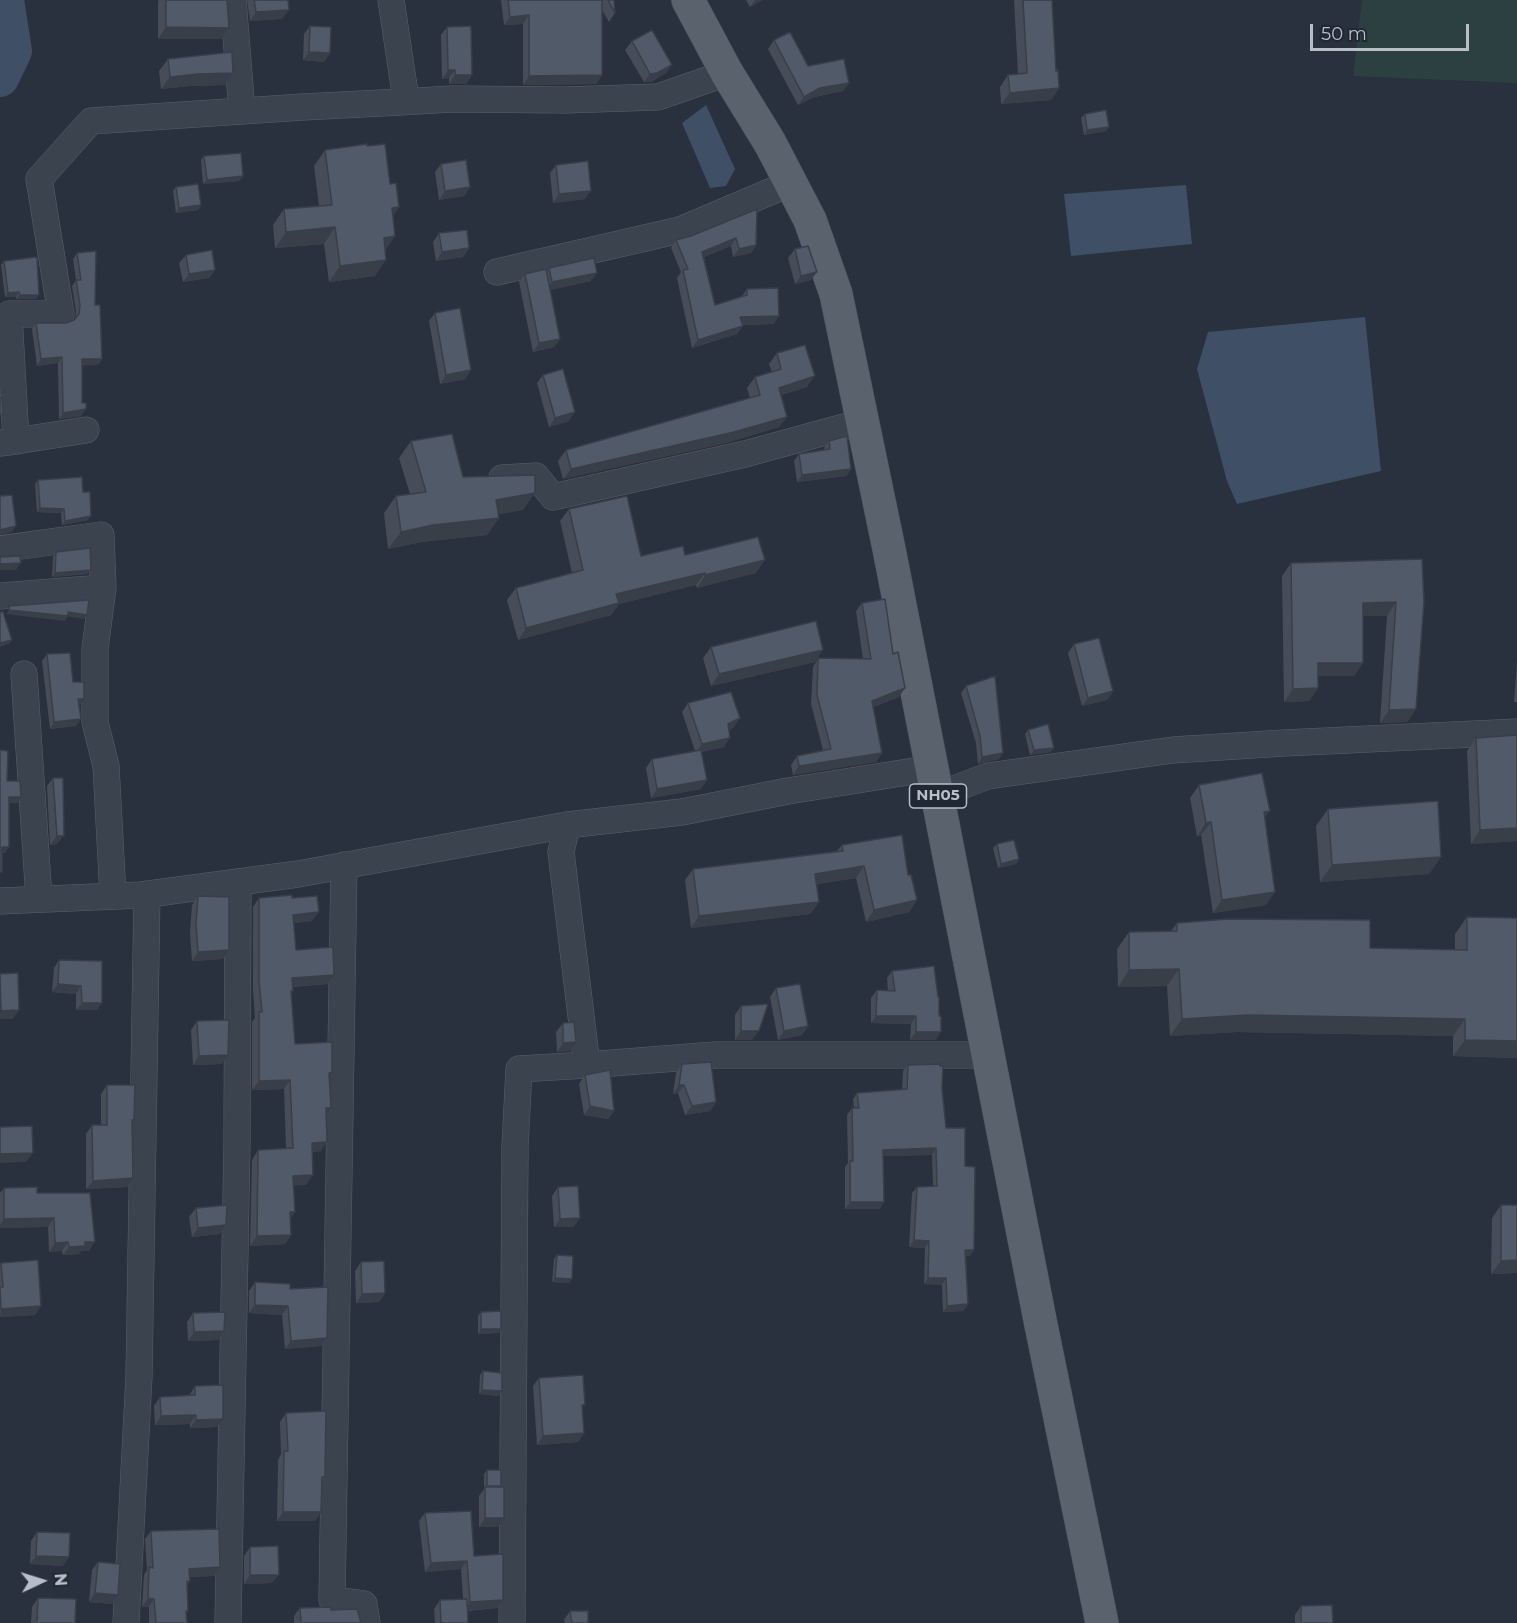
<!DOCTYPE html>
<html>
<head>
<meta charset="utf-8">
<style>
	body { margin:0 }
	#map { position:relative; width:1517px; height:1623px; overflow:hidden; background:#28313d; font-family:Montserrat,sans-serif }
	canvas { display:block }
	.north { position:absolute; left:12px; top:1551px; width:60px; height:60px; -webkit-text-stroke:4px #202833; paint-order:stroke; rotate:86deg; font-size:16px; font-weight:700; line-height:24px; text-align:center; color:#b8bec8 }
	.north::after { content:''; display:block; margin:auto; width:21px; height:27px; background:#b8bec8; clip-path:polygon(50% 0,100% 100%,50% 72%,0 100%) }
	.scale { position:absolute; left:1310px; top:24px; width:159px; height:27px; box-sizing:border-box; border:3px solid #b8bec8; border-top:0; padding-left:8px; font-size:18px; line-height:21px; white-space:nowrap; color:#b8bec8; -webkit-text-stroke:4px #202833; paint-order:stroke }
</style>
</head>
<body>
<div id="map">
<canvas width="1517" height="1623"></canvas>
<div class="north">N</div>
<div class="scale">50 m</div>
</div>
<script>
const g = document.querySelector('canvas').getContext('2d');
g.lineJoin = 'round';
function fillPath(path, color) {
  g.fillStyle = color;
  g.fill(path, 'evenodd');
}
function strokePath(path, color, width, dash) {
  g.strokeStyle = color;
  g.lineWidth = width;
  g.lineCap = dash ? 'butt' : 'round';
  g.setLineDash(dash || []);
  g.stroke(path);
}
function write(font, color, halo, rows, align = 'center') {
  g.font = font + ' Montserrat,sans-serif';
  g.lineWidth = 5;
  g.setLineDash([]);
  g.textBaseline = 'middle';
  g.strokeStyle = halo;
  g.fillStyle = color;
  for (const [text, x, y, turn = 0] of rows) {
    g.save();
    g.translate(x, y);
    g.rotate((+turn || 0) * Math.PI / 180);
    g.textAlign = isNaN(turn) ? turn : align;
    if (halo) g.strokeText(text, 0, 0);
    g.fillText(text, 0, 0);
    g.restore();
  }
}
fillPath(new Path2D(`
	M1362 0H1517V83L1353 76Z`), '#2c4041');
fillPath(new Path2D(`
	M706 105 735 169 726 186 710 188 682 123Z
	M1186 185 1192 244 1071 256 1064 194Z
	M1365 317 1381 471 1237 504 1227 481 1197 369 1208 332Z`), '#3f4f65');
strokePath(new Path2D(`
	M0 78 13 51 5 0`), '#3f4f65', 38);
const street = new Path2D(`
	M233 0 242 111
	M401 102 452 99 565 100 658 97 727 73
	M497 272 680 230 791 183
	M16 441 86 430
	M0 443 16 441 9 314H61L39 179 91 121 303 107 401 102 405 93 391 0
	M502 478 536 476 553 497 745 454 862 422
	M0 549 101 535 103 588 95 648V722L106 766 113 896
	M0 596 103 588
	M24 674 39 899
	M938 795 988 776 1173 750 1284 743 1517 732
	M344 865 332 1600 364 1604 367 1623
	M0 901 141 895 298 874 567 825 682 812 788 791 933 768
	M587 1065 715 1055H989
	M126 1623 139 1376 147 894
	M228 1623 237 1143 238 882
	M512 1623 515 1146 519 1069 587 1065 561 852 567 825`);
const primary = new Path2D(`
	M688 0 727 73 770 143 810 220 836 294 889 549 1041 1325 1102 1623`);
strokePath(street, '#59616b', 27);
strokePath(primary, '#454c57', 34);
strokePath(street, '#3b434e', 26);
strokePath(primary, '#5a626d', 33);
fillPath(new Path2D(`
	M159 0H227L221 39H158V1Z
	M247 0H288L282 19 250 21Z
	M501 0H614L615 13 609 22 602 10V75L596 84 523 85V24L504 25Z
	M746 0H762L750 7Z
	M1014 0H1052L1056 71 1059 88 1051 100 1001 104 1000 87 1008 75 1018 74Z
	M310 26 330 53 324 62 303 60 304 34Z
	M447 27 472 75 466 84H449V78L442 79 441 35Z
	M774 40 808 66 849 83 843 91 814 97 798 105 768 49Z
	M632 41 666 73 651 82H644L625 50Z
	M168 59 233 73 225 85 190 86 161 89 159 71Z
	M1085 114 1109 127 1106 131 1084 135 1081 118Z
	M367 146 390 184 399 207 393 216 395 236 385 250 375 276 329 282 324 244 275 248 273 225 284 209 319 206 314 166 325 150Z
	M204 156 243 176 239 181 203 184 201 160Z
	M441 164 470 187 464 196 439 200 435 172Z
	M556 165 585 199 553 203 550 173Z
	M176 187 201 205 198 210 176 213 173 191Z
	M757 209 756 245 751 253 733 257 731 246 704 257 715 305 742 296 747 289 779 316 773 324 742 325 737 334 692 348 677 278 681 272 671 248 676 240 691 236Z
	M439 233 469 248 463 257 436 261 433 242Z
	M795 249 811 280 795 284 788 258Z
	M77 253 95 305 102 359 98 365H82L81 416 59 419 58 363 37 366 32 329 36 323H66L75 319 76 312 72 286 76 280 73 259Z
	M186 255 215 270 209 278 183 282 179 263Z
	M4 261 36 299H16V297H5L1 265Z
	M549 268 591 281 550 290 560 339 554 347 533 352 519 282 525 274 547 271Z
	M435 313 471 370 465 379 440 384 429 321Z
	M777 353 807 387 781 395 787 417 779 427 726 443 563 479 558 461 566 450 750 398 747 388 755 377 772 372 769 364Z
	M543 375 569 421 549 427 537 383Z
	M411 441 463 477 523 510 498 514 499 518 487 535 421 542 388 549 384 513 396 496 410 494 399 458Z
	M829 441 851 469 846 476 797 482 794 461 799 454 825 450 824 448Z
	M38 480 88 520 62 525 61 513 37 512 35 484Z
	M569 509 641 556 685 555 756 573 697 588 696 585 619 604 611 615 518 640 507 600 516 588 572 573 560 521Z
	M56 552 87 574 52 577 53 557Z
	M1422 559 1416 709 1407 722 1380 723 1387 616H1363L1354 676H1318V688L1309 701 1284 702 1282 576 1291 563Z
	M862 603 899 697 873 707 882 753 876 762 793 775 791 765 797 756 823 750 811 704 813 667 818 658 863 659 856 611Z
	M1074 644 1113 691 1107 700 1082 706 1068 653Z
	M711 647 815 662 711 686 703 658Z
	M47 654 73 682 80 705H79L76 726 50 729 42 661Z
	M1517 661V702H1514Z
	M966 686 1003 753 999 759 978 764 976 743 961 693Z
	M688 703 734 727 729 730 724 747 701 752V789L651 798 646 768 652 759 695 751 682 712Z
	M1028 730 1051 752 1030 755 1025 734Z
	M1517 735V841L1471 844 1467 751 1476 738Z
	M53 778 57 844 50 845 47 786Z
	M1199 785 1270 811 1264 818 1266 905 1213 913 1201 835 1197 836 1190 798Z
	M1328 809 1441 857 1429 874 1320 882 1316 826Z
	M997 844 1019 859 1016 864 998 868 993 848Z
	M842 845 908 875 917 900 909 912 866 922 856 878 817 884 819 902 810 914 691 928 685 880 693 869 837 851Z
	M198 896 223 959 192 961 190 932 192 905Z
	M259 898H292L312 921 294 923 296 950 327 984 293 987V991L291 994 295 1044 330 1076 331 1108 326 1116 321 1151 312 1152 306 1185H294L291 1219V1235L285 1244 250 1246 252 1160 258 1150 286 1149 284 1089 252 1090V1022L255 1018 253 990V907Z
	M1467 917 1517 1058 1453 1056V1036L1237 1032 1170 1036 1167 986 1118 987 1117 949 1129 932 1171 931 1177 923 1370 948 1455 950V934Z
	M59 960 102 961 97 1010H76V994L52 992 54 968Z
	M892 971 939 1016 936 1040H910L911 1024 871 1023V998L877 990 888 991 887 978Z
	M776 988 808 1026 802 1035 778 1040 770 997Z
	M741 1006 752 1040H735V1015Z
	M197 1021 222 1064 193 1065 191 1030Z
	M563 1023 570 1051 557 1052 556 1032Z
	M682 1064 716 1102 710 1111 685 1115 678 1093 673 1094 676 1073Z
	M908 1065 942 1088 946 1128 965 1166 970 1256H966L968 1304 963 1311 943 1312 942 1285 924 1284 925 1248 909 1247 912 1193 917 1187 933 1186 932 1155 883 1156 880 1209H845V1167L848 1163 847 1115 852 1108H854L853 1099 857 1093 902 1090 903 1071Z
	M585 1075 614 1111 608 1119 584 1115 579 1084Z
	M107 1085 132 1123 133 1178 127 1187 86 1189V1134L92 1125H101V1094Z
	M558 1187 574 1227H554L552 1196Z
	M4 1188 37 1193 89 1251H81L79 1254 63 1255 62 1251 49 1252 48 1227 0 1228V1193Z
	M1501 1205H1517V1273L1491 1274 1492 1218Z
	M196 1208 220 1234 192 1237 189 1217Z
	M557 1255 569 1283 552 1282 554 1259Z
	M361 1262 385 1293 379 1302 356 1303 355 1271Z
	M1 1263 35 1315 0 1317V1264Z
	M255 1282 290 1289 327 1338 321 1346 285 1349 282 1315 249 1313V1291Z
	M481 1312 501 1329 498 1333 478 1334V1316Z
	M193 1313 224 1331 218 1340 188 1341 187 1322Z
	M483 1371 498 1396 479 1394 480 1375Z
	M539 1378 582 1408 584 1433 578 1442 537 1445 533 1386Z
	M195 1386 217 1427 190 1428V1424L155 1425 154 1406 160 1397 189 1396Z
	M286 1413 325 1477 322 1482 321 1512 315 1521H277L278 1460 281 1454 280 1422Z
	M487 1470 501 1486 500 1487 498 1527H479V1496L484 1489V1474Z
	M425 1513 474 1556 503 1600 497 1608 467 1611 468 1623H435L434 1609 440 1600 463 1599 461 1569 425 1572 419 1521Z
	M151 1531 220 1567 214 1576 190 1577V1581L187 1585V1623H149V1607H142L144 1575 147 1570 145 1539Z
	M37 1532 63 1566 30 1564 31 1541Z
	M250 1547 272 1583 244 1584V1556Z
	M98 1562 118 1595 112 1604 89 1602 92 1570Z
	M38 1598 75 1623H31L32 1607Z
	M1301 1606 1333 1623H1295V1615Z
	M300 1608 331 1610 361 1623H294V1616Z
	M570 1611 588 1623H565L564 1620Z`), '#464d59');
fillPath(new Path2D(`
	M755 0H762L750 7Z
	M289 10 282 19 250 21 256 12Z
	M529 15 523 24 504 25 510 17Z
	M166 27 229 28 221 39H158Z
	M309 52 330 53 324 62 303 60Z
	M672 65 666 73 651 82H644L650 74Z
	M448 70H455L449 78 442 79Z
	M233 73 225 85 190 86 161 89 170 77 198 74Z
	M455 75H472L466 84H449Z
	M602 75 596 84 523 85 529 76Z
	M849 83 843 91 814 97 798 105 804 97 820 88Z
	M1059 88 1051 100 1001 104 1010 93Z
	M1109 127 1106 131 1084 135 1087 130Z
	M243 176 239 181 203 184 207 180Z
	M470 187 464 196 439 200 445 191Z
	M591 191 585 199 553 203 559 194Z
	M201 205 198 210 176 213 179 208Z
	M399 207 388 223 392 208Z
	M335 227 324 244 275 248 286 232Z
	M395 236 384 253V238Z
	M736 238 731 246 697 260 702 252Z
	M756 245 751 253 733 257 739 249Z
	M469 248 463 257 436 261 442 252Z
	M386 260 375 276 329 282 340 266Z
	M215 270 209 278 183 282 189 274Z
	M817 272 811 280 795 284 801 276Z
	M597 273 591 281 545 291 552 282Z
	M19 292 16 297H5L8 293Z
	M20 295H39L36 299H16Z
	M779 316 773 324 734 325 740 317Z
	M743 326 737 334 692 348 698 340Z
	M560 339 554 347 533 352 539 343Z
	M62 357 58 363 37 366 41 359Z
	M82 359H102L98 365 78 366Z
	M471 370 465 379 440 384 446 375Z
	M815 376 807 387 771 398 779 388Z
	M86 409 81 416 59 419 63 413Z
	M575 412 569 421 549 427 555 418Z
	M787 417 779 427 726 443 563 479 571 469Z
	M851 469 846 476 797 482 802 475Z
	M535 493 523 510 484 517 496 500Z
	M40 508 64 509 61 513 37 512Z
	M91 516 88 520 62 525 65 521Z
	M499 518 487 535 421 542 388 549 401 532 433 525Z
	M16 526 12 532 0 535V530Z
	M765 560 756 573 697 588 705 575Z
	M21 563 16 570H0V564Z
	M91 570 87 574 52 577 55 573Z
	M705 573 696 585 619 604 611 615 518 640 526 628 616 594Z
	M1396 602 1387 616H1353L1363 603Z
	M9 610 68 616 65 621 6 614Z
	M68 612 87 615 84 619 65 616Z
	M12 640 9 644 0 647V643Z
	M823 650 815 662 711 686 719 674Z
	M1318 663H1363L1354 676H1309Z
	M905 688 899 697 866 710 872 701Z
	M1318 688 1309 701 1284 702 1293 689Z
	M1113 691 1107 700 1082 706 1088 698Z
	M78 699H84L80 705 74 706Z
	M1416 709 1407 722 1380 723 1389 710Z
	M740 718 734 727 722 733 728 724Z
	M81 719 76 726 50 729 54 722Z
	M730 738 724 747 696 753 702 744Z
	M1054 748 1051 752 1030 755 1034 750Z
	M882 753 876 762 793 775 799 766Z
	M1003 753 999 759 978 764 982 757Z
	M707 780 701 789 651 798 657 789Z
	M9 797H21L18 803H5Z
	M1270 811 1260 824 1264 812Z
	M1211 822 1201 835 1197 836 1206 823Z
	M1517 828V841L1471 844 1480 830Z
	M57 836H64L57 844 50 845Z
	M2 847H9L5 853H0Z
	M1441 857 1429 874 1320 882 1332 865Z
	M1019 859 1016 864 998 868 1001 864Z
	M864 866 856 878 807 885 815 874Z
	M1275 892 1266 905 1213 913 1222 900Z
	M917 900 909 912 866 922 874 910Z
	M819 902 810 914 691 928 699 916Z
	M319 912 312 921 287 924 293 915Z
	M229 950 223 959 192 961 198 952Z
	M1179 969 1167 986 1118 987 1129 970Z
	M334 975 327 984 286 987 292 978Z
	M58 984 81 986 76 994 52 992Z
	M82 1003H102L97 1010H76Z
	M19 1010 13 1019H0V1012L1 1011Z
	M1248 1015 1465 1019 1453 1036 1237 1032 1170 1036 1182 1019Z
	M876 1016H916L911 1024 871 1023Z
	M808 1026 802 1035 778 1040 784 1031Z
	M741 1031H759L752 1040H735Z
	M916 1032H941L936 1040H910Z
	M1465 1040 1517 1041V1058L1453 1056Z
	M576 1042 570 1051 557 1052 563 1043Z
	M228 1055 222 1064 193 1065 199 1056Z
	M290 1080 284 1089 252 1090 259 1081Z
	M679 1085H684L678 1093 673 1094Z
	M716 1102 710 1111 685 1115 692 1106Z
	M590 1106 614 1111 608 1119 584 1115Z
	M326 1108H331L325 1117Z
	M327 1142 321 1151 305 1152 312 1143Z
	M936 1148 932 1155 879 1156 883 1150Z
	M33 1153 26 1162 0 1163V1154Z
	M313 1175 306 1185 287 1186 293 1176Z
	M133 1178 127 1187 86 1189 93 1181Z
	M850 1202H884L880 1209H845Z
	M290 1212H295L289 1221Z
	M54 1218 48 1227 0 1228V1225L4 1219Z
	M580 1218 574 1227H554L560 1219Z
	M226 1225 220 1234 192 1237 198 1228Z
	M291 1235 285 1244 250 1246 257 1236Z
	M914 1240 929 1241 925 1248 909 1247Z
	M68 1242 62 1251 49 1252 55 1243Z
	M85 1242H95L89 1251H81L79 1254 63 1255 69 1247Z
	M965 1250H974L970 1256H961Z
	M1517 1260V1273L1491 1274 1501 1261Z
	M555 1278 572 1279 569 1283 552 1282Z
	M928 1278H946L942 1285 924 1284Z
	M385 1293 379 1302 356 1303 362 1294Z
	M968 1304 963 1311 943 1312 947 1306Z
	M255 1305 288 1306 282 1315 249 1313Z
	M41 1306 35 1315 0 1317 1 1309Z
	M481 1329H501L498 1333 478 1334Z
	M224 1331 218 1340 188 1341 194 1332Z
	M327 1338 321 1346 285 1349 291 1341Z
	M482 1390 502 1391 498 1396 479 1394Z
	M196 1415 190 1424 155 1425 161 1416Z
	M223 1419 217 1427 190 1428 196 1420Z
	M584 1433 578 1442 537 1445 543 1436Z
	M283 1512H321L315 1521H277Z
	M485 1518H504L498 1527H479Z
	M36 1556 69 1557 63 1566 30 1564Z
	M467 1561 461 1569 425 1572 431 1563Z
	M220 1567 214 1576 184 1577 189 1569Z
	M250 1575H279L272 1583 244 1584Z
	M95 1593 118 1595 112 1604 89 1602Z
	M148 1598 154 1599 149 1607H142Z
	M503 1600 497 1608 464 1611 470 1602Z`), '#393f49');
const building = new Path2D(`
	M166 0H227L229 28 166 27Z
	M254 0H288L289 10 256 12Z
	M508 0H602V75L529 76V15L510 17Z
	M608 0H614L615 13Z
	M1023 0H1052L1056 71 1058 70 1059 88 1010 93 1008 75 1027 73Z
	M310 26 331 27 330 53 309 52Z
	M471 26 472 75H455V70H448L447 27Z
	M652 30 672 65 657 73 650 74 632 41Z
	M790 32 808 66 844 59 849 83 820 88 804 97 774 40Z
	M232 52 233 73 198 74 170 77 168 59Z
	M1106 110 1109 127 1087 130 1085 114Z
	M367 144V146L385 144 390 184 396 183 399 207 392 208 395 236 384 238 386 260 340 266 335 227 286 232 284 209 332 205 325 150Z
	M241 153 243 176 207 180 204 156Z
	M466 160 470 187 445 191 441 164Z
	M588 161 591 191 559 194 556 165Z
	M198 184 201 205 179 208 176 187Z
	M757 209 756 245 739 249 736 238 702 252 715 305 747 295V289L778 288 779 316 740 317 743 326 698 340 683 270 688 269 676 240 691 236Z
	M467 230 469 248 442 252 439 233Z
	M808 246 817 272 801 276 795 249Z
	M212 250 215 270 189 274 186 255Z
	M96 251 95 305H100L102 359H82V403H86V409L63 413 62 357 41 359 36 323H66L74 320 79 314 80 305 76 280H81L77 253Z
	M37 257 39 295H20L19 292 8 293 4 261Z
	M594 258 597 273 552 282 549 268Z
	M546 269 560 339 539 343 525 274Z
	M460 308 471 370 446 375 435 313Z
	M805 345 815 376 779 388 787 417 734 432 571 469 566 450 760 395 755 377 781 369 777 353Z
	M563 369 575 412 555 418 543 375Z
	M0 398H2L3 414 0 415Z
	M452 434 463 477 535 475V493L496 500 499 518 433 525 401 532 396 496 426 492 411 441Z
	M847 436 851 469 802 475 799 454 830 449 829 441Z
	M82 477 83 492H90L91 516 65 521 64 509 40 508 38 480Z
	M12 495 16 526 0 530V496Z
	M627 496 641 556 683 546 685 555 758 537 765 560 705 575V573L616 594 619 603 526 628 516 588 583 570 569 509Z
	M90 548 91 570 55 573 56 552Z
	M20 556 21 563 0 564V557Z
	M1422 559 1424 602 1416 709 1389 710 1396 602 1363 603V663H1318V688L1293 689 1291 563Z
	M885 599 893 654 898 652 905 688 872 701 882 753 799 766 797 756 831 749 817 695 818 658 871 659 862 603Z
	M89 600 87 615 68 612V616L9 610V606Z
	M0 612H3L12 640 0 643Z
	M816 621 823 650 719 674 711 647Z
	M1099 638 1113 691 1088 698 1074 644Z
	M70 653 73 682H84V699H78L81 719 54 722 47 654Z
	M995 676 1003 753 982 757 980 736 966 686Z
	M731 692 740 718 728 724 730 738 702 744 688 703Z
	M1048 724 1054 748 1034 750 1028 730Z
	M1517 735V828L1480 830 1476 738Z
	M0 750 8 751 7 781H20L21 797H9V847H2V872H0Z
	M701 750 707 780 657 789 652 759Z
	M1262 773 1270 811 1264 812 1275 892 1222 900 1211 822 1206 823 1199 785Z
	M53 778H63L64 836H57Z
	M1438 801 1441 857 1332 865 1328 809Z
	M902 835 908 875H911L917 900 874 910 864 866 815 874 819 902 699 916 693 869 843 851 842 845Z
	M1014 840 1019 859 1001 864 997 844Z
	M292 895V898L317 896 319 912 293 915 296 950 333 947 334 975 292 978 293 991H291L295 1044 332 1042V1073H329L331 1108H326L327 1142 312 1143 313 1175 293 1176 295 1212H290L291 1235 257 1236 258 1150 293 1148 290 1080 259 1081V1012H262L259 981V898Z
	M198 896 229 897V950L198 952 196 923Z
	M1467 917 1517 918V1041L1465 1040V1019L1248 1015 1182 1019 1179 969 1129 970V932L1177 931V923L1228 919 1370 920V948L1467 950Z
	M59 960 102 961V1003H82L81 986 58 984Z
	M934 966 938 997H939V1016H941V1032H916V1016H876L877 990 895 991 892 971Z
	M18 973 19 1010 1 1011 0 974Z
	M800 984 808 1026 784 1031 776 988Z
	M768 1004 759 1031H741V1006Z
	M229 1020 228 1055 199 1056 197 1021Z
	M574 1022 576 1042 563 1043V1023Z
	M711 1062 716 1102 692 1106 684 1085H679L682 1064Z
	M940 1064V1066H943L942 1088 946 1128H965V1166L975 1167 974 1250H965L968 1304 947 1306 946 1278H928L929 1241 914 1240 917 1187 937 1186 936 1148 883 1150 884 1202H850V1161H853L852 1108H859L857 1093 907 1089 908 1065Z
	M610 1070 614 1111 590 1106 585 1075Z
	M107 1085H135L134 1120H132L133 1178 93 1181 92 1125H107Z
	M32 1126 33 1153 0 1154V1127Z
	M578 1186 580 1218 560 1219 558 1187Z
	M37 1187V1193H90L95 1242H85V1246L69 1247 68 1242 55 1243 54 1218 4 1219V1188Z
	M227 1205 226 1225 198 1228 196 1208Z
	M1501 1205H1517V1260L1501 1261Z
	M557 1255 573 1256 572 1279 555 1278Z
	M38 1260 41 1306 1 1309 0 1287H3L1 1263Z
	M384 1261 385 1293 362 1294 361 1262Z
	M255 1282 290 1284V1289L328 1287 327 1338 291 1341 288 1306 255 1305Z
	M501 1311V1329H481V1312Z
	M225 1312 224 1331 194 1332 193 1313Z
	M483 1371 502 1373V1391L482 1390Z
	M583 1375 585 1405H582L584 1433 543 1436 539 1378Z
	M223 1385V1419L196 1420V1415L161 1416 160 1397 195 1395V1386Z
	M326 1411 325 1477H322L321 1512H283L284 1451H288L286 1413Z
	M487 1470H501V1486H487Z
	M485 1487H504V1518H485Z
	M471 1511 474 1556 503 1554V1600L470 1602 467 1561 431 1563 425 1513Z
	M219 1529 220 1567 189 1569 190 1581H187L188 1611H186L187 1623H156L154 1599 148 1598 149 1567 153 1568 151 1531Z
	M37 1532 70 1533 69 1557 36 1556Z
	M278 1546 279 1575H250V1547Z
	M98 1562 120 1564 118 1595 95 1593Z
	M38 1598 76 1599 75 1623H37Z
	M467 1599 468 1623H441L440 1600Z
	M1332 1605 1333 1623H1301V1606Z
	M331 1607V1610L357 1609 361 1623H301L300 1608Z
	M570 1611H588V1623H572Z`);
fillPath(building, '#515a68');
strokePath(building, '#393f49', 1.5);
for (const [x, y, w] of [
	[938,796,57]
]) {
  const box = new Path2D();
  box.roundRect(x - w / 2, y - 12, w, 24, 4.5);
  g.fillStyle = '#202833';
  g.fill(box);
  strokePath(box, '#b8bec8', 1.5);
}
write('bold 15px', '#b8bec8', null, [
	["NH05",938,796]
]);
</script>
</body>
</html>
